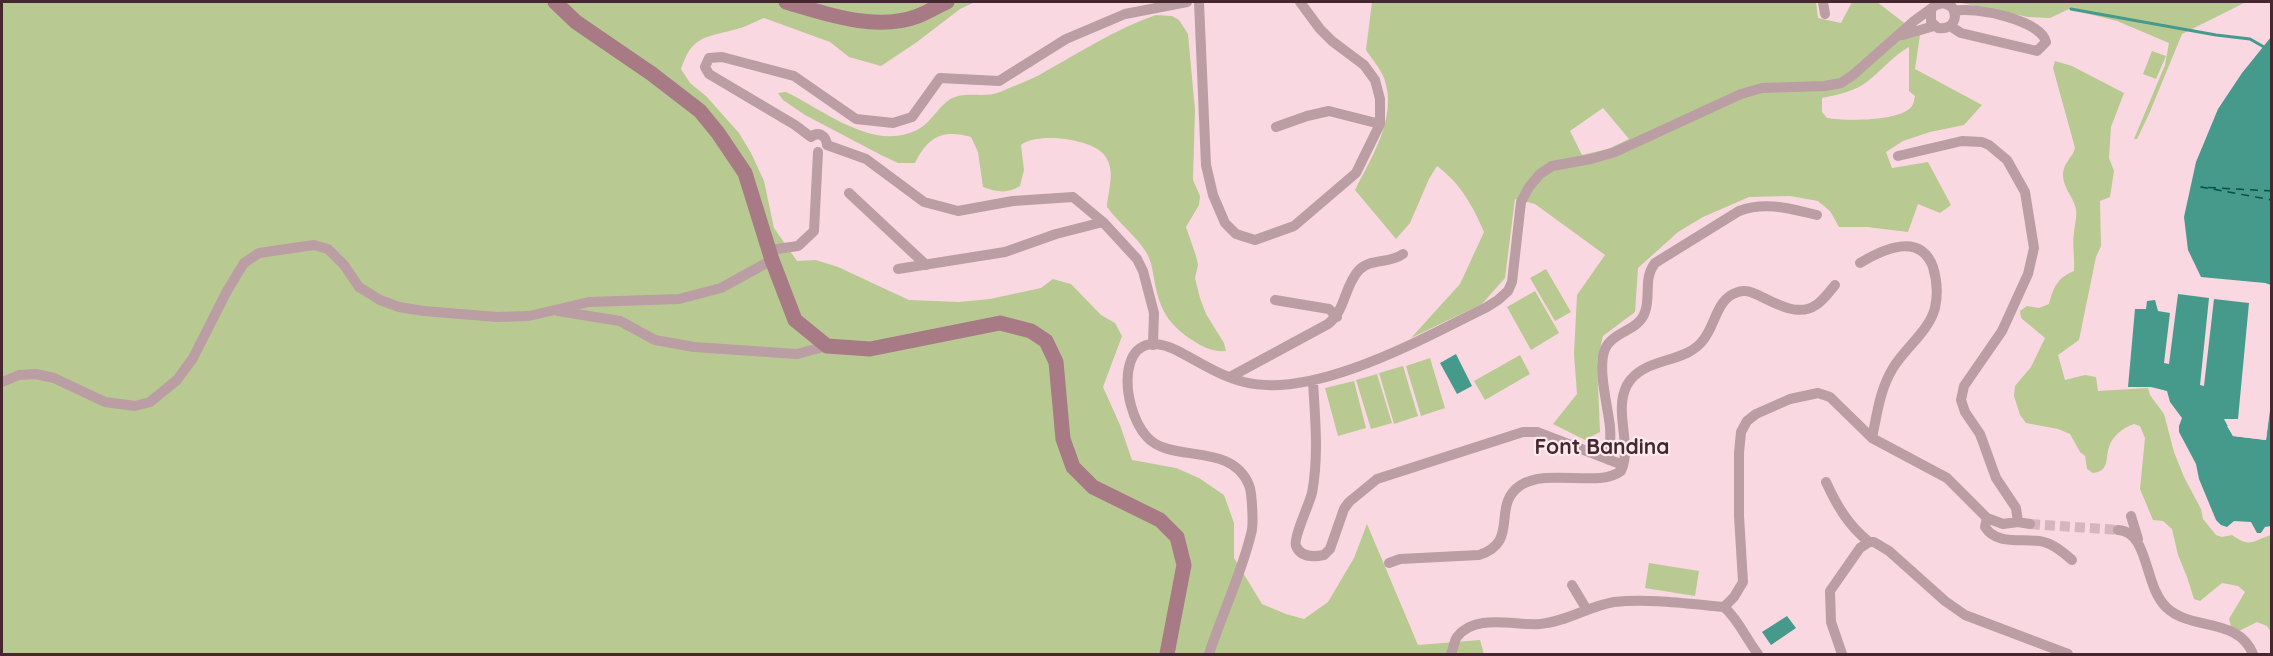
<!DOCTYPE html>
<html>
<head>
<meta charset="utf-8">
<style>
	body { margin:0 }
	#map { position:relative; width:2273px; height:656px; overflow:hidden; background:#fad8e1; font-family:Quicksand,sans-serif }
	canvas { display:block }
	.frame { position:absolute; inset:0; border:3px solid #462730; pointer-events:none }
</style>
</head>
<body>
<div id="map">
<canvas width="2273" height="656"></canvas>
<div class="frame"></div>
</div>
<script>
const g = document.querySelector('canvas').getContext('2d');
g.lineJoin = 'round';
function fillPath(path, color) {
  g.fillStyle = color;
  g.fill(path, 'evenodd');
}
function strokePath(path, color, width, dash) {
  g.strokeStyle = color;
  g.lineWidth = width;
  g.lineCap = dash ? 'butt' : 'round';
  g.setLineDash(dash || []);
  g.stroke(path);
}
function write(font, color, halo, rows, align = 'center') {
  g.font = font + ' Quicksand,sans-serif';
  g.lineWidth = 4.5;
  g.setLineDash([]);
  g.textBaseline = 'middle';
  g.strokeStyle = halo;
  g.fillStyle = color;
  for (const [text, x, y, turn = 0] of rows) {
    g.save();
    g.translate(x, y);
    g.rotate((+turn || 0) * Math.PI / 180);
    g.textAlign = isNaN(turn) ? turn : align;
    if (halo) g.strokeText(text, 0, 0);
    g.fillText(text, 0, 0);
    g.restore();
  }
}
fillPath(new Path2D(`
	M2 2H975L960 9 917 42 881 66 849 57 830 42 764 18C754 22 744 28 733 30 704 38 692 36 681 69L690 83 706 96 739 133 751 153 764 181 774 228 797 261 816 260 838 267 909 300 959 302 990 299 1041 288 1053 279 1071 284 1101 315 1115 323 1122 336 1103 387 1120 425 1132 460 1176 468 1199 478 1224 495 1234 523V558L1262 604 1286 614 1304 619 1328 602 1354 558 1367 524 1418 645 1480 640 1484 654H2Z
	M1372 2H1816L1818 18 1841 23 1852 2H1877L1920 35 1915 69 1982 105 1964 125 1930 132 1903 141 1886 152 1892 168 1928 162 1951 205 1940 213 1918 204 1908 232 1867 227H1839L1830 211 1818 201 1790 196 1749 197 1703 217 1678 232 1638 268 1635 312 1603 336 1597 361 1600 432 1585 440 1553 424 1577 394 1574 354 1577 295 1605 255 1535 204 1515 199 1505 278 1482 304 1411 338 1460 284 1484 232C1473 206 1460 183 1437 166L1429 179 1410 223 1396 239 1355 190C1372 156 1398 117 1384 78 1380 68 1372 59 1366 50ZM1909 47V91L1915 96C1914 100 1914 103 1912 106 1900 122 1845 121 1827 118L1822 112V98C1837 95 1856 91 1868 81 1882 70 1893 56 1909 47ZM1603 108 1629 139 1608 149 1582 155 1570 131Z
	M1957 2H2246L2182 34 2149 114 2137 139H2134L2165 65 2169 43 2117 21 2069 9 2050 18 2028 17Z
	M1156 15 1172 16 1179 20 1188 34 1195 110 1193 180 1200 196 1199 205 1186 227 1196 256 1198 265 1195 278 1200 298 1206 314 1224 343 1226 351C1212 352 1203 347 1192 340 1169 325 1160 310 1155 284 1153 273 1152 262 1146 252 1137 237 1118 222 1107 207 1108 190 1116 171 1105 156 1093 138 1036 132 1021 145L1024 170 1020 186C1007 194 997 192 983 187L978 152 971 137C942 129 928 137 915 163H898L881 155 805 115 783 100 778 93 786 92C824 110 873 152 917 130 933 122 940 102 955 97 969 92 985 98 1000 92 1015 85 1032 80 1046 71 1082 51 1116 29 1156 15Z
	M2152 51 2166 56 2156 79 2143 74Z
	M2055 61 2072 66 2124 93 2111 127 2109 158 2114 171 2110 197 2100 201 2101 246 2096 257 2079 340 2058 355 2065 380 2085 375 2096 377 2098 391 2148 388 2150 395 2164 414 2174 452 2184 477 2201 509 2203 519 2216 535 2222 537 2232 535C2251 549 2253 540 2271 535V632L2267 626 2257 622 2239 631 2231 626 2229 619 2245 592 2238 586 2222 583 2200 601 2194 599 2187 577 2178 555 2172 529 2163 521 2153 520 2140 489 2145 438 2140 426 2134 424C2124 427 2112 436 2109 447 2105 459 2110 471 2093 473L2087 469 2085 456 2080 452 2070 434 2058 429 2026 423 2020 415 2014 396 2015 386 2031 367 2045 338 2021 318 2020 311 2027 306 2039 308 2049 304C2053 288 2058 277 2074 271 2075 258 2072 245 2074 232 2075 224 2077 217 2076 209 2073 196 2062 187 2063 173 2064 162 2073 157 2075 148L2053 68Z
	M1546 269 1571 312 1555 321 1530 278Z
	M1535 291 1559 333 1531 350 1507 307Z
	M1520 355 1530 374 1485 400 1474 381Z
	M1430 358 1445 408 1421 416 1406 366Z
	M1403 366 1418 416 1394 424 1379 373Z
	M1377 374 1392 423 1371 429 1356 380Z
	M1354 381 1366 428 1338 436 1325 388Z
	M1649 563 1699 571 1695 596 1645 588Z`), '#b9c992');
fillPath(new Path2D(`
	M2271 37V285L2265 283 2201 277 2188 250 2184 217 2196 162 2218 109 2242 73Z
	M2178 294 2209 298 2200 385 2204 386 2214 299 2249 303 2238 419H2224L2233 436 2266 440 2271 398V526L2265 527 2261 533H2257L2251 522 2234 521 2227 527 2221 525 2216 520 2199 479 2196 464 2179 432V426L2182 418 2170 402 2167 391 2151 387H2128L2135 309H2146L2147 301 2155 300 2158 311 2170 313 2164 363 2169 364Z
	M1456 354 1472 386 1457 394 1440 363Z
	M1787 616 1796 628 1771 645 1762 632Z`), '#469a8c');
fillPath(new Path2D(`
	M2272 395 2266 440 2233 436 2227 426H2231L2235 433 2263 437 2269 397Z`), '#fad8e1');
strokePath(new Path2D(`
	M2071 9 2216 35 2250 39 2264 47`), '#469a8c', 3);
strokePath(new Path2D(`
	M2272 191 2201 187 2272 200`), '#035046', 1.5, [8, 6]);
strokePath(new Path2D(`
	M2030 524 2118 530`), '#d6b5be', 10, [10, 5]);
strokePath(new Path2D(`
	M1199 2 1206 165 1213 195 1225 223 1236 234 1255 240 1294 226 1356 173 1380 124V99L1375 80 1364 65 1332 41 1320 29 1300 2
	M1823 2 1825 14
	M1950 26 1961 33 2037 51 2046 42C2041 20 1974 6 1954 11
	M1903 35 1934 26
	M1276 127 1307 116 1329 111 1380 124
	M811 137 795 125 709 74 705 67 709 58 722 57 794 76 856 119 893 123 912 117 940 78 999 81 1066 39 1125 14 1187 2
	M811 137C818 131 826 135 827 145
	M827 145 866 159 924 202 958 211 1013 201 1073 197 1103 222 1137 259 1143 271 1154 313 1153 345
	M1898 156 1962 141 1982 142 1989 145 2007 160 2025 192 2034 248 2028 274 2002 331 1964 386 1961 400 1965 412 1980 434 1996 478 2016 508 2018 522
	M849 193 926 265
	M770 250 798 246 814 231 818 152
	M1860 263C1883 249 1920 232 1933 267 1937 280 1938 294 1935 308 1929 331 1905 348 1893 368 1880 389 1877 414 1872 438
	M898 269 1005 252 1056 234 1103 222
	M1275 300 1329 309 1337 317
	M558 311 620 321 655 340 694 347 797 354 827 346
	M1230 377 1328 324C1346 310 1344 286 1359 270 1371 258 1389 264 1403 254
	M1313 381C1315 418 1319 456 1312 493 1309 505 1293 538 1296 546 1301 558 1314 557 1324 555L1330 549 1344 509 1349 502 1377 479 1523 432H1537L1623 465
	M2 382 19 375 36 374 54 378 105 402 135 406 150 402 177 380 193 358 227 291 244 263 259 253 314 245 328 249 344 265 359 287 380 300 399 307 424 311 497 317 529 316 589 302 679 299 721 288 772 260
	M1609 460C1610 449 1611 438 1610 427 1608 406 1597 368 1605 349 1613 331 1639 331 1645 312 1651 295 1643 279 1655 263L1739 211C1766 201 1791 209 1817 215
	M1826 482C1837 506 1848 525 1869 542
	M2131 516 2138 539
	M1987 518 1985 527C1998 547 2025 537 2044 542 2055 545 2064 553 2072 560
	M2118 530C2150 532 2143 586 2167 608 2192 631 2238 617 2253 654
	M1389 563 1400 559 1479 555C1521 542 1490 505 1521 485 1548 468 1599 488 1621 471 1633 445 1613 412 1627 385 1643 356 1686 365 1704 339 1716 323 1717 298 1738 292 1747 289 1753 293 1760 296 1776 304 1799 317 1816 305 1823 301 1830 291 1835 285
	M1572 585 1587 610
	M1209 654C1222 614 1241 575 1251 534 1254 526 1252 492 1249 485 1231 441 1171 464 1147 437 1119 406 1115 319 1178 351 1199 362 1220 376 1244 382 1314 400 1424 338 1487 307L1498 300 1508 291 1512 282 1521 202 1529 187 1540 174 1552 166 1591 159 1615 152 1741 94 1762 88 1825 86 1841 83 1853 75 1914 21 1936 5 1944 3 1952 7C1959 19 1952 30 1938 28L1931 22V11
	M1451 654C1453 650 1454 641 1457 637 1475 613 1515 626 1540 624 1566 622 1589 606 1614 602 1648 598 1690 604 1724 607
	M1758 654C1746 639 1739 620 1724 607L1734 597 1743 582 1739 516V453L1741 432 1747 421 1756 414 1790 399 1818 393 1830 397 1872 438 1947 478 1987 518 2003 524 2018 522 2030 524
	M1842 654 1831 622 1830 591 1860 548 1869 542H1874L1889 551 1945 601 1965 615 2068 654`), '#bb9da4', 10);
strokePath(new Path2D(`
	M555 2 576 22 652 74 700 111 718 133 745 173 772 260 795 320 827 346 870 349 1000 323 1031 331 1046 341 1056 362 1063 439 1073 467 1093 487 1160 520 1177 537 1184 565 1167 654
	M786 2C826 14 876 32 918 16 928 12 938 6 947 2`), '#a77a86', 15);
write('bold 21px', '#462730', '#fcebef', [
	["Font Bandina",1602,448]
]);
</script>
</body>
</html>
